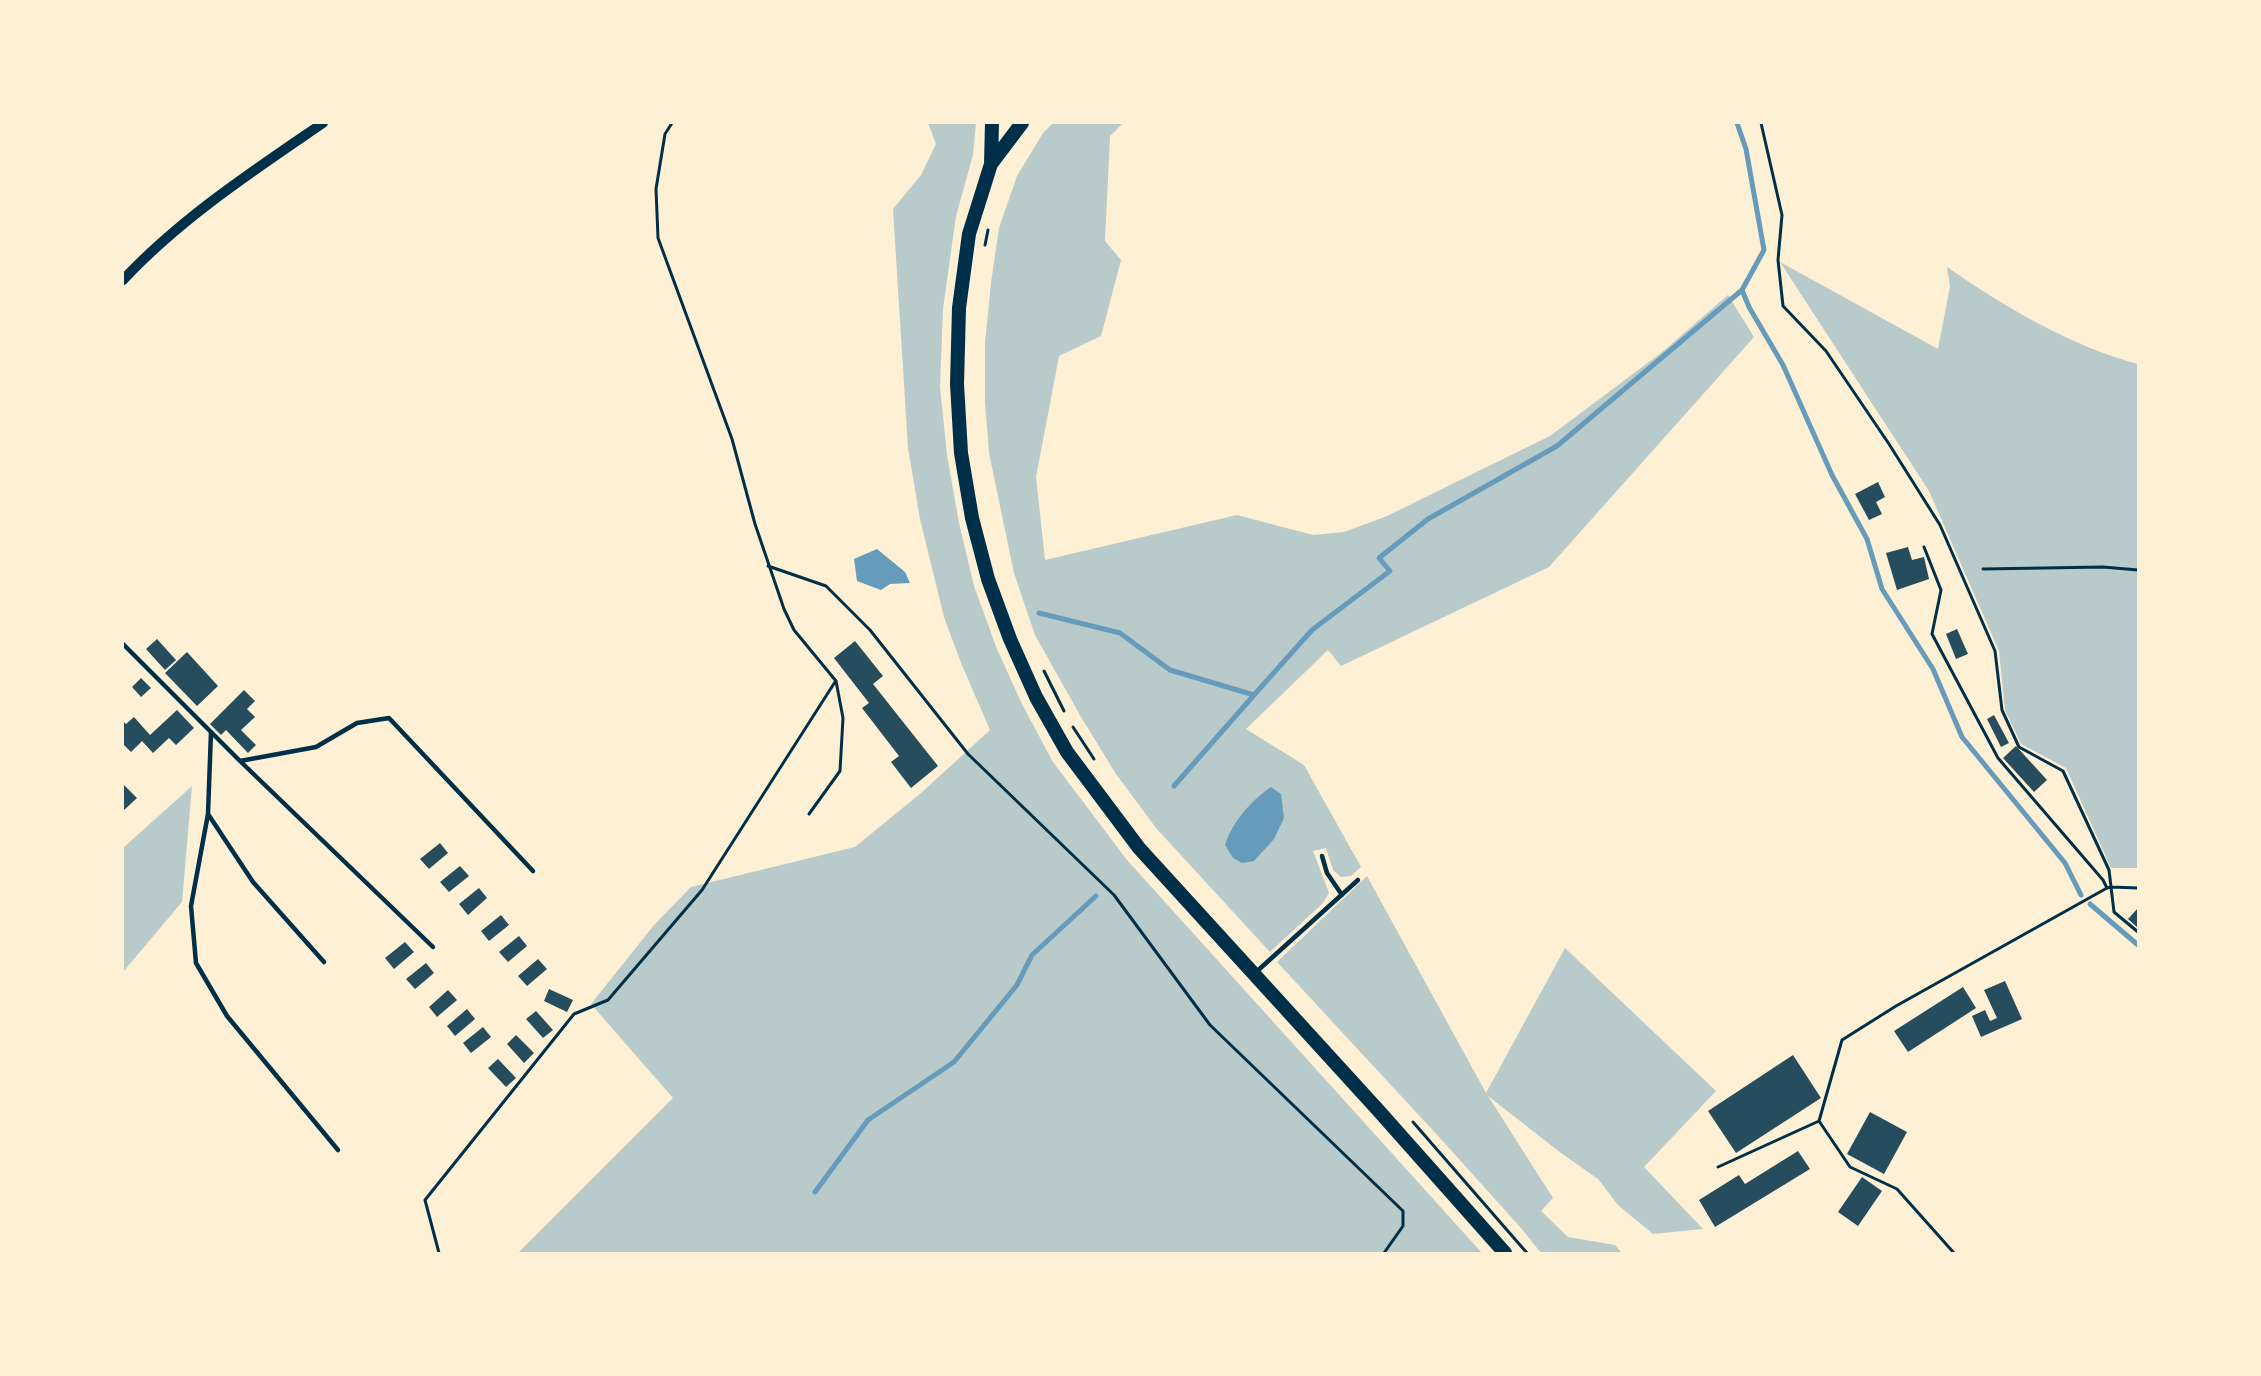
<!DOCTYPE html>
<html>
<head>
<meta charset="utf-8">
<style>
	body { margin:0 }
	#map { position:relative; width:2261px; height:1376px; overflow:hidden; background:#fdf0d5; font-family:"Times New Roman",serif }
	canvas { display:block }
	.frame { position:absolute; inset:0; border:124px solid #fdf0d5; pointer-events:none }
</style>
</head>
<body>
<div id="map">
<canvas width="2261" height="1376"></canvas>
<div class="frame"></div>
</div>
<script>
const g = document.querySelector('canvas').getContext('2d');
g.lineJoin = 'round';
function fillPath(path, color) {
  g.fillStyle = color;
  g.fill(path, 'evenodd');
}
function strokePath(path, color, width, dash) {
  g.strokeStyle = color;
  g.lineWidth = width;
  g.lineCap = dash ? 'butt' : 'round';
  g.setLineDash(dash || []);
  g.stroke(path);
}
fillPath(new Path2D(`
	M928 123H976L973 155 956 216 943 309 940 387 947 455 959 523 974 586 997 649 1022 704 1053 762 1127 860 1482 1253H518L673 1098 591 1004 654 925 691 887 855 847 921 793 990 730 961 663 944 617 920 519 908 448 893 209 921 175 936 144Z
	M1053 123H1123L1110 136 1105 241 1121 260 1101 336 1059 356 1036 477 1045 560 1237 515 1313 535 1344 532 1387 516 1550 436 1661 353 1728 295 1754 337 1549 567 1341 666 1328 650 1246 729 1304 765 1361 867 1351 876 1341 877 1333 870 1326 848 1313 851 1329 893 1322 904 1270 952 1156 828 1116 774 1081 717 1035 635 1014 573 989 453 985 402V343L991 283 999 228 1017 176 1043 133Z
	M1780 262 1938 349 1950 286 1947 267C2003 306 2072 347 2138 364V868H2111L2066 768 2021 744 2005 710 1999 651 1929 491Z
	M192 786 182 902 123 972V848Z
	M1367 876 1486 1093 1565 948 1716 1091 1644 1167 1703 1229 1653 1234 1618 1205 1598 1179 1561 1153 1488 1096 1553 1198 1541 1211 1568 1237 1615 1245 1622 1253H1541L1521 1228 1440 1138 1277 962Z`), '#b9caca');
fillPath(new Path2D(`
	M877 549 905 572 910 583 890 584 881 590 857 581 854 559Z
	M1271 787 1281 794 1284 818 1274 839 1254 861 1242 863 1233 858 1225 845C1232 822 1252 800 1271 787Z`), '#669bbc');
strokePath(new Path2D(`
	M1737 123 1746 149 1764 250 1742 290 1749 307 1783 365 1832 475 1867 539 1882 589 1933 669 1962 737 2065 863 2081 895
	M1039 613 1120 633 1170 670 1254 695 1312 630 1390 571 1379 558 1428 519 1557 446 1742 290
	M1174 786 1254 695
	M2090 904 2138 945
	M815 1192 868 1120 954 1062 1017 985 1032 955 1096 896`), '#669bbc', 5);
fillPath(new Path2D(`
	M1878 482 1885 497 1876 502 1882 514 1869 520 1855 494Z
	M1908 547 1912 560 1924 557 1929 579 1897 590 1886 553Z
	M1957 629 1968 654 1956 659 1946 634Z
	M157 639 176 660 165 670 146 649Z
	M855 641 883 676 873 684 938 766 911 788 891 762 899 756 862 708 869 703 834 658Z
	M187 652 218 686 197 706 165 673Z
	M141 678 151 688 141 697 132 687Z
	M244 690 255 701 247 709 255 717 241 730 256 745 248 753 226 730 221 735 210 724Z
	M177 710 194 728 176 745 169 738 153 753 142 741 131 752 123 744V721L126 724 134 717 150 735Z
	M1994 715 2009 743 2001 747 1987 719Z
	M2016 746 2047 780 2034 792 2003 758Z
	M123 784 137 798 123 811Z
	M440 843 448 853 429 869 420 859Z
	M460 866 469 876 449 892 440 882Z
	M479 888 487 898 468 915 459 904Z
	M2138 908V928L2128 919Z
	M501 915 509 925 489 941 481 931Z
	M519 936 527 946 508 962 499 952Z
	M405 942 414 952 394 969 385 958Z
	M538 959 547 969 527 986 518 976Z
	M426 963 434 973 415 989 406 979Z
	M2005 981 2022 1019 1981 1037 1972 1016 1985 1010 1990 1021 1997 1018 1984 990Z
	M1963 987 1976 1008 1908 1052 1894 1031Z
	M549 989 573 1000 567 1012 544 1001Z
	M448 990 457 1000 437 1017 429 1007Z
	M467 1009 475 1019 455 1036 447 1026Z
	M536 1011 553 1030 543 1038 526 1019Z
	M483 1027 491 1037 471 1053 463 1043Z
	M516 1035 534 1053 524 1063 507 1044Z
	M1793 1055 1821 1098 1736 1153 1708 1111Z
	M498 1059 516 1078 506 1087 488 1068Z
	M1870 1112 1907 1132 1884 1174 1847 1154Z
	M1798 1151 1810 1169 1715 1227 1699 1200 1739 1175 1745 1184Z
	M1862 1177 1882 1191 1858 1226 1838 1212Z`), '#264d5e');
strokePath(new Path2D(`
	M672 123 665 134 656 189 658 238 732 439 755 524 784 609 794 630 836 681 843 718 840 771 809 814
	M1761 123 1782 215 1778 260 1783 306 1826 351 1889 444 1940 525 1995 651 2002 710 2019 747 2063 771 2109 870 2114 912 2138 932
	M985 245 988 230
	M1924 547 1941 590 1932 634 1998 758 2103 880 2107 888
	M768 566 826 586 870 630 968 754 1114 895 1210 1025 1403 1211V1226L1384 1253
	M1983 569 2103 567 2138 570
	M1044 671 1064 711
	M1073 727 1094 759
	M1819 1121 1850 1167 1897 1189 1954 1253
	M1413 1122 1527 1253
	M1718 1167 1819 1121 1842 1040 1896 1006 2107 888 2111 887 2138 888
	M439 1253 425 1200 574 1014 608 1000 702 890 835 682`), '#003049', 3);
strokePath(new Path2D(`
	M123 644 240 761 316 747 357 723 389 718 533 871
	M211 732 208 814 253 882 324 962
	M240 761 433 947
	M208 814 191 906 196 963 227 1016 338 1150
	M1322 856 1327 873 1342 895
	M1255 973 1358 880`), '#003049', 4.5);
strokePath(new Path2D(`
	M123 280C181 218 253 171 323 123`), '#003049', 10);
strokePath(new Path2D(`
	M992 123 991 164 969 234 959 308 957 384 961 453 972 518 988 579 1010 639 1036 697 1067 752 1139 848 1378 1110 1505 1253
	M991 164 1022 123`), '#003049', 14);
</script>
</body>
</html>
